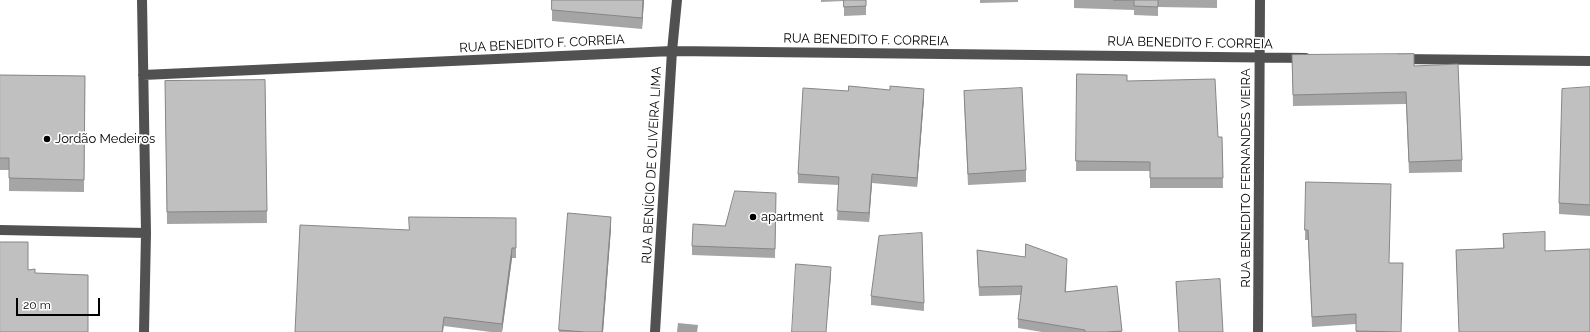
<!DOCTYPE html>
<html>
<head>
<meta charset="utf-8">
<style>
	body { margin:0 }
	#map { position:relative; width:1590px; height:332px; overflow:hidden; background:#fff; font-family:Raleway,sans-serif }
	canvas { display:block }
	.scale { position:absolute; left:16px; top:298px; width:84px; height:18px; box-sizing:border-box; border:2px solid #000; border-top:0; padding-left:5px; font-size:12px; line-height:14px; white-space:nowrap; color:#000; -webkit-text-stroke:3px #fff; paint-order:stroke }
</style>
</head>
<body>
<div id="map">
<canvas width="1590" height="332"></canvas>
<div class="scale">20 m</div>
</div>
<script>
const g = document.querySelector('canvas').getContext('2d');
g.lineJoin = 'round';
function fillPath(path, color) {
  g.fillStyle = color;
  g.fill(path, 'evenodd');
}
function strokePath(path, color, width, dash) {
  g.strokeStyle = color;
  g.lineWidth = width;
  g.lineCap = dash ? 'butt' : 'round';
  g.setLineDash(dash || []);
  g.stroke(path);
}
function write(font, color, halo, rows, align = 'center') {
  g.font = font + ' Raleway,sans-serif';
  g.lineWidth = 3.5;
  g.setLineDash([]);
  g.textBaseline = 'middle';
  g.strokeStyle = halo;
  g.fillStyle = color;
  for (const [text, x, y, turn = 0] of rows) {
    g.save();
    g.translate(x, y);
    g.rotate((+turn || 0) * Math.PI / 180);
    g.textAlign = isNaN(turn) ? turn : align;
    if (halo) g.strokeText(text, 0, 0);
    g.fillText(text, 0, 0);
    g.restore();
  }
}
fillPath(new Path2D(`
	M678 323 698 325 697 332H677Z`), '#9f9f9f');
strokePath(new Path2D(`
	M142 0 146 233 144 332
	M1400 59 1590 61
	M143 75 672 51 1306 58
	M0 230 146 233
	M655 332 672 51 677 0
	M1258 332 1260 0`), '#515151', 10);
fillPath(new Path2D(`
	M552 0H644L642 29 552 21Z
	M821 0H866V15L844 16V1L821 2Z
	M980 0H1018V2L980 3Z
	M1074 0H1217V8L1158 7V16L1134 15V10L1074 8Z
	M1292 55 1414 66 1462 160V172L1409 173 1406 104 1293 106Z
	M1077 74 1127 81 1218 137H1222L1223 188H1150V171H1076Z
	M0 75 85 76 84 192 9 191V170H0Z
	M265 80 267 223 167 224 165 81Z
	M1590 87V216L1559 214V203Z
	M964 91 1026 170V182L968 185 964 102Z
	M924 98 917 187 872 183 869 222 837 220 839 185 798 183V174Z
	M1306 182 1389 263 1401 332H1356V324L1312 327 1308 240H1305Z
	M776 193 775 258 692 255V246Z
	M568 213 611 228 603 332H559Z
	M516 218V258H512L502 332H491L444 326 443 332H295L409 230Z
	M1503 234 1545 251 1590 332H1459L1456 250 1503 248Z
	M977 250 1067 268 1066 292 1117 286 1122 332H1042L1018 328V319L1021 295 979 296Z
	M1176 282 1223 332H1179Z
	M871 296 924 303V311L871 305Z`), '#a5a5a5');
fillPath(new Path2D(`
	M643 0H644L642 29V18Z
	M924 89V98L917 187V178Z
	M872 174V183L869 222V213Z
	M611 217V228L603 332H602Z
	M512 248V258L502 332V324Z
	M831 267V276L826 332Z`), '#868686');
const building = new Path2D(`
	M552 0H643L642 18 552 10Z
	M844 0H866V6L844 7Z
	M1114 0H1158V7L1134 6V0Z
	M1414 54V66L1458 64 1462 160 1409 162 1406 92 1293 95 1292 55Z
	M1077 74 1127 75V81L1215 79 1218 137H1222L1223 178H1150V162L1076 161Z
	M0 75 85 76 84 180 9 178V158H0Z
	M265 80 267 211 167 212 165 81Z
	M849 86 890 90V86L924 89 917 178 872 174 869 213 837 211 839 177 798 174 803 88 848 91Z
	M1590 87V205L1559 203 1562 89Z
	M1022 88 1026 170 968 174 964 91Z
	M1306 182 1391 184 1389 263H1403L1401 332 1356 331V314L1312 317 1308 230H1305Z
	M735 191 776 193 775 249 692 246 693 224 725 226Z
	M568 213 611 217 602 332H585L559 330Z
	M409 217 516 218V248H512L502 324 444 317 442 332H295L300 225 409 230Z
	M1545 232V251L1590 249V332H1459L1456 250 1504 248 1503 234Z
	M922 233 924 303 871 296 879 236Z
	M0 242H28V270L35 269V273L88 275V332H0Z
	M1026 244 1067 259 1065 292 1117 286 1122 331 1107 332H1085V330L1018 319 1022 286 979 287 977 250 1025 257Z
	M796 264 831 267 826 332H792Z
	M1220 279 1223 332H1179L1176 282Z`);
fillPath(building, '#c0c0c0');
strokePath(building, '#868686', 1);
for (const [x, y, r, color] of [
	[47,139,4,"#000"],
	[753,217,4,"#000"]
]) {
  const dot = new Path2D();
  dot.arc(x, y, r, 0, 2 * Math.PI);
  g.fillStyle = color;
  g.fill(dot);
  strokePath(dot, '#fff', 1.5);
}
write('13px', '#000', '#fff', [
	["RUA BENEDITO F. CORREIA",866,40,1],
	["RUA BENEDITO F. CORREIA",1190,43,1],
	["RUA BENEDITO F. CORREIA",542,44,-3],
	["RUA BENÍCIO DE OLIVEIRA LIMA",652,165,-87],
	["RUA BENEDITO FERNANDES VIEIRA",1246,178,-90]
]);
write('13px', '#000', '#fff', [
	["Jordão Medeiros",55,139],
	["apartment",761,217]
], 'left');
</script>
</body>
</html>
